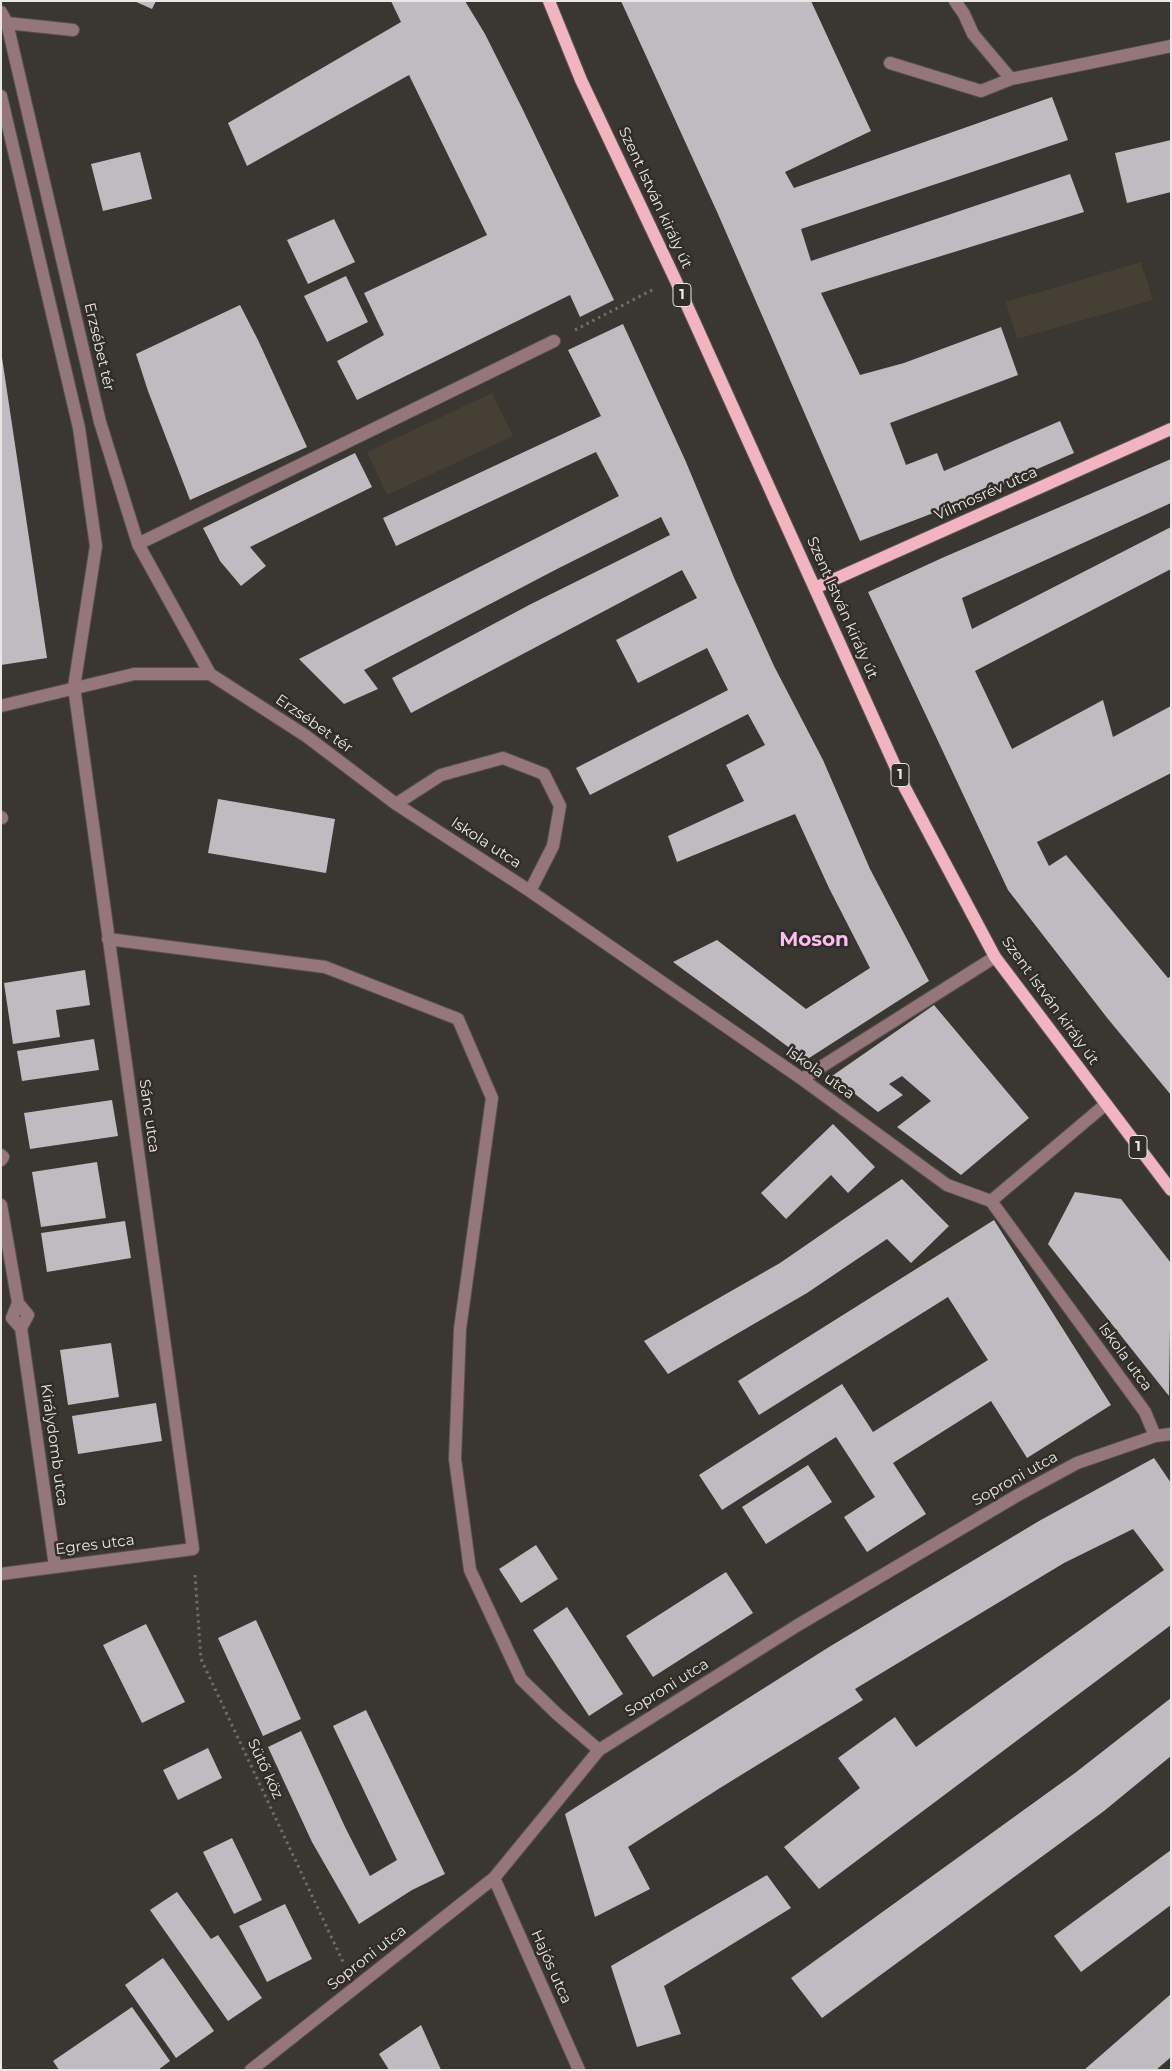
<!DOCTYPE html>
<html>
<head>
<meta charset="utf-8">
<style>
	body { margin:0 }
	#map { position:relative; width:1172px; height:2071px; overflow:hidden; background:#3a3732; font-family:Montserrat,sans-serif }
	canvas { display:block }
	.frame { position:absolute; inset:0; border:2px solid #e9e7e4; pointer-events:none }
</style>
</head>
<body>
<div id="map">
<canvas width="1172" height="2071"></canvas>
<div class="frame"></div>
</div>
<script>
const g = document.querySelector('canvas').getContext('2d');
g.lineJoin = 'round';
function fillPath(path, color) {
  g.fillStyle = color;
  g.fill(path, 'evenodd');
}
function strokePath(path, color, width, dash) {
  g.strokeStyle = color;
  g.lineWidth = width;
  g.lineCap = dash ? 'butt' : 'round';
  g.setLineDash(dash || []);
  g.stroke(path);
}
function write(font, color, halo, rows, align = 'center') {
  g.font = font + ' Montserrat,sans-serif';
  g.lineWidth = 5;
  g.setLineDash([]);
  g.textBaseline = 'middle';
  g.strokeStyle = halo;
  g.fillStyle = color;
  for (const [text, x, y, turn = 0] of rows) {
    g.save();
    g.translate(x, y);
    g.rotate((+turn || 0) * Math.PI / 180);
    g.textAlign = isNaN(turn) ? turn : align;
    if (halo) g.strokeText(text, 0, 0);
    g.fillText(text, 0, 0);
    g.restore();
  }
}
fillPath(new Path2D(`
	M1141 262 1153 300 1017 339 1006 302Z
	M492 393 513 436 387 495 367 452Z`), '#453f34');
fillPath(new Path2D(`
	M134 1H156L152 9Z
	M391 1H465L485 34 522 108 614 300 580 317 570 295 357 400 337 361 384 335 364 293 487 235 409 75 247 166 228 123 401 22Z
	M621 1H811L871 131 785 172 794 188 1052 97 1068 140 801 229 811 261 1070 174 1084 212 821 293 860 375 904 363 1001 327 1018 375 890 423 906 465 937 453 944 471 1060 421 1074 453 957 504 860 541 718 214Z
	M1171 140V192L1127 203 1115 153Z
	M140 152 152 199 103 211 91 164Z
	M334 219 355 262 308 284 287 240Z
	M346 276 368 322 327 342 304 296Z
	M240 305 258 340 307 447 190 500 148 391 136 354Z
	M623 324 686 462 735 580 774 666 823 760 870 869 929 981 806 1060 673 962 717 940 806 1009 870 968 829 888 795 814 677 862 668 836 744 801 726 765 765 745 748 714 590 795 576 768 728 690 707 648 638 683 616 640 697 598 682 570 411 713 392 678 531 604 670 535 661 517 557 569 364 670 378 689 344 704 299 659 619 496 596 452 396 546 383 518 601 416 568 350Z
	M1 351 47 658 1 665 2 607Z
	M355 453 372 487 250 547 266 566 241 586 220 561 203 528Z
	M1171 459V503L962 598 972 629 1171 527V569L975 671 1012 749 1103 700 1113 737 1171 706V773L1037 842 1049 866 1066 855 1168 978 1171 976V1095L1108 1019 1008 890 868 592 942 558Z
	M218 799 335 819 326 873 208 853Z
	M85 970 90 1005 56 1010 60 1037 13 1044 4 983Z
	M934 1005 1029 1118 961 1175 897 1127 931 1101 902 1076 889 1084 903 1095 878 1112 832 1076Z
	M94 1039 99 1070 22 1081 17 1051Z
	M112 1100 118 1136 30 1149 24 1113Z
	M833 1124 875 1167 848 1193 831 1175 786 1219 761 1193Z
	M97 1162 106 1218 41 1227 32 1172Z
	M902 1179 949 1226 911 1263 887 1239 807 1293 668 1374 644 1341 780 1263Z
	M1075 1192 1121 1199 1171 1263 1169 1396 1048 1244Z
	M994 1220 1111 1405 1027 1458 991 1401 893 1463 926 1514 867 1552 844 1517 875 1497 836 1437 722 1510 699 1475 842 1384 873 1432 988 1360 948 1297 759 1415 738 1381Z
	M125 1221 131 1258 47 1272 41 1233Z
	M111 1343 119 1397 68 1405 60 1350Z
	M156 1403 162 1441 78 1454 72 1416Z
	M1154 1458 1171 1483V1625L819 1889 784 1847 860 1788 838 1758 895 1717 916 1747 1164 1570 1133 1529 1064 1563 855 1689 863 1700 720 1788 628 1847 650 1889 595 1917 565 1814 829 1647 1039 1521Z
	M808 1465 832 1502 766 1544 742 1507Z
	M536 1545 558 1579 521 1603 499 1569Z
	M726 1572 753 1613 653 1677 626 1636Z
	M567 1607 623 1694 589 1716 533 1630Z
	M256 1620 301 1719 263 1736 218 1638Z
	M146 1624 185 1702 142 1723 103 1645Z
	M1171 1698V1756L1104 1811 822 2018 791 1978 1075 1773Z
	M366 1710 445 1874 412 1890 359 1924 312 1842 268 1747 301 1731 345 1827 370 1876 397 1860 333 1726Z
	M208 1748 222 1778 178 1800 163 1770Z
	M232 1838 262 1900 234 1914 203 1852Z
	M1171 1850V1905L1081 1972 1054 1936Z
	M767 1875 791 1908 664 1986 681 2034 637 2047 611 1966Z
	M177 1892 211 1939 218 1935 262 1998 228 2021 150 1910Z
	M285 1904 312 1959 267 1982 239 1926Z
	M163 1958 214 2031 176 2058 125 1985Z
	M1171 1994V2057L1156 2070H1084Z
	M132 2007 170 2061 158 2070H59L53 2061Z
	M421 2025 441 2070H389L379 2054Z`), '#c0bbc1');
const minor = new Path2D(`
	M955 1 964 14 973 34 1011 79
	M1 12 7 23 100 422 138 544 210 674 306 736 396 804 530 891 802 1079 947 1185 991 1201 1145 1412 1155 1436
	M7 23 73 30
	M890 63 981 91 1011 79 1171 46
	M1 96 79 428 96 546 74 687 193 1549 1 1574
	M138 544 554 341
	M1 706 134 674H210
	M396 804 441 775 503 758 544 774 560 806 553 846 530 891
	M1 817 2 818
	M108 939 325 967 458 1019 492 1098 460 1329 455 1459 470 1570 521 1679 557 1714 599 1750
	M802 1079 995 957
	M1 1155 3 1157 1 1160
	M991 1201 1106 1104
	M1 1205 18 1303 12 1318 21 1328 55 1566
	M18 1303 28 1315 21 1328
	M494 1878 579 2070
	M251 2070 494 1878 599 1750 798 1625 1018 1495 1077 1463 1155 1436 1171 1434`);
const major = new Path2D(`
	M549 1 581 80 675 279 905 788 995 957 1171 1190
	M815 588 1171 429`);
strokePath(minor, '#56534e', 14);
strokePath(major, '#56534e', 14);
strokePath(new Path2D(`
	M575 330 654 289
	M195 1575 201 1659 344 1964`), '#706d69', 3, [2.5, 4]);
strokePath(minor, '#95767b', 12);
strokePath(major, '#f2b4be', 12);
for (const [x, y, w] of [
	[682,295,18],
	[900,775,18],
	[1138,1147,18]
]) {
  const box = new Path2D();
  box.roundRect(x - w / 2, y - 11.5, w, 23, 4);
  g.fillStyle = '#302d28';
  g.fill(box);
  strokePath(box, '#e9e7e4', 1);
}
write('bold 14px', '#e9e7e4', null, [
	["1",682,295],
	["1",900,775],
	["1",1138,1147]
]);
write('15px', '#e9e7e4', '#302d28', [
	["Szent István király út",655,198,65],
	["Erzsébet tér",99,347,77],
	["Vilmosrév utca",986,494,-24],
	["Szent István király út",842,608,66],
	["Erzsébet tér",314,724,35],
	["Iskola utca",486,843,33],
	["Szent István király út",1050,1001,54],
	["Iskola utca",820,1073,35],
	["Sánc utca",149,1116,82],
	["Iskola utca",1125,1357,54],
	["Királydomb utca",54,1445,82],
	["Soproni utca",1015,1479,-29],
	["Egres utca",95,1545,-7],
	["Soproni utca",667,1688,-32],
	["Sütő köz",265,1769,65],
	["Soproni utca",367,1958,-38],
	["Hajós utca",551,1967,66]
]);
write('bold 20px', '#febdf1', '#302d28', [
	["Moson",814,940]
]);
</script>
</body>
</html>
